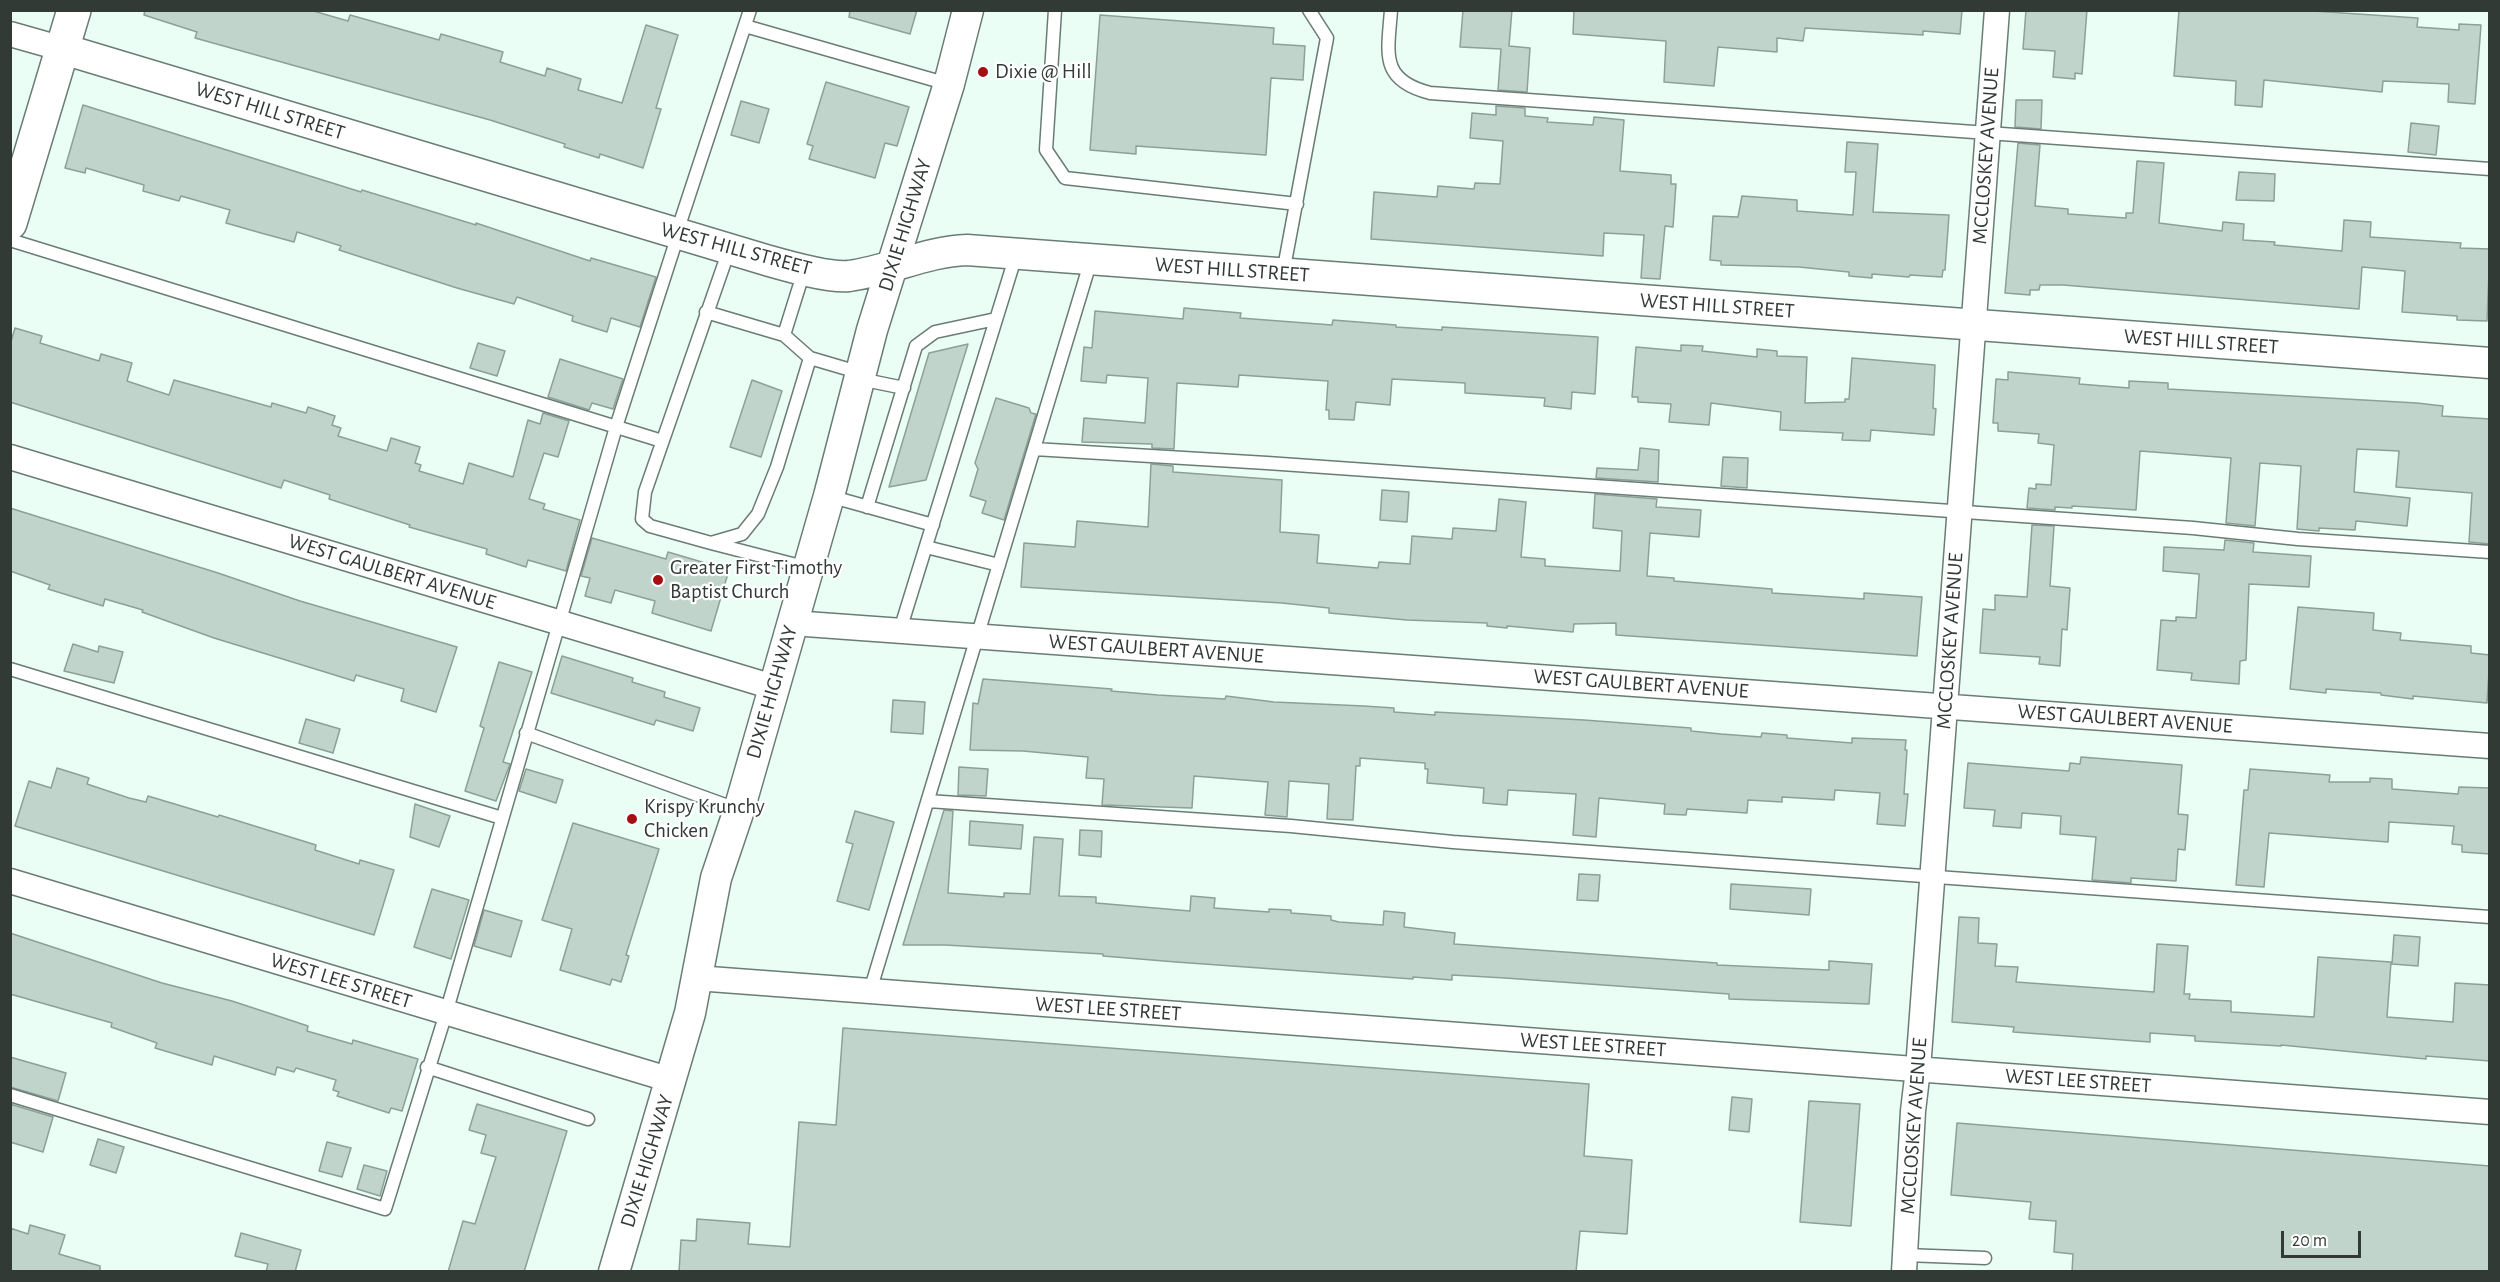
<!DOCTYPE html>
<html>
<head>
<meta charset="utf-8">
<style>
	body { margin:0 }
	#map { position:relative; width:2500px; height:1282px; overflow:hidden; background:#eafef6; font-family:"Alegreya Sans",sans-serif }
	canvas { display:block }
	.frame { position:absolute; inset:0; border:12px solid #323a36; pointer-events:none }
	.scale { position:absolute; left:2281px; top:1231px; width:80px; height:27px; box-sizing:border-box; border:3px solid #323a36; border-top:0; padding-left:8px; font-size:18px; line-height:21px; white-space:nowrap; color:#323a36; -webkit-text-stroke:4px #fff; paint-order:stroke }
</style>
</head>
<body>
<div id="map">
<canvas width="2500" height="1282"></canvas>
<div class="frame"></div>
<div class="scale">20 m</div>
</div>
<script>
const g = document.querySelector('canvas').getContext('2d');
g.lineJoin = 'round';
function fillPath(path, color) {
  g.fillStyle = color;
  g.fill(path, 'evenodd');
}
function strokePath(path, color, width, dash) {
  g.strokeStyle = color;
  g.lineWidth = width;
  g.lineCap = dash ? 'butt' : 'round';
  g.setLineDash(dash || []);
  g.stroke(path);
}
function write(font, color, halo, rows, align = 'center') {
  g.font = font + ' "Alegreya Sans",sans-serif';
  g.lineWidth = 4.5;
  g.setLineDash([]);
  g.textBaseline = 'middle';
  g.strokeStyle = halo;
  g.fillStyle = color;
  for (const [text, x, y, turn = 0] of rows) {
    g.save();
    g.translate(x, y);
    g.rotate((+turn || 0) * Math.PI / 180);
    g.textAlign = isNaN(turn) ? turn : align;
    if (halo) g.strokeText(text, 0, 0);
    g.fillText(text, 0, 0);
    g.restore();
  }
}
const building = new Path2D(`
	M145 10H310L348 21 350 15 439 40 441 34 503 52 500 62 545 76 547 68 581 79 578 90 622 103 646 25 678 35 656 108 661 109 643 168 600 154 599 158 564 147 565 144 490 120 195 38 197 32 144 15Z
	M850 10H917L910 34 849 17Z
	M1463 10H1512L1509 46 1530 48 1527 92 1498 90 1501 49 1460 47Z
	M1574 10H1962L1960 34 1923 31V35L1805 28 1803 41 1777 38V52L1718 47 1714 86 1664 82 1666 41 1573 34Z
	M2026 10H2087L2082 74 2075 73V79L2053 77 2055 51 2023 49Z
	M2179 10H2298L2418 18 2417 27 2459 30V24L2481 25 2475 104 2448 102 2449 84 2383 81 2382 92 2264 80 2262 107 2235 105 2236 81 2174 76Z
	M1100 15 1274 28 1273 44 1305 46 1303 80 1271 78 1266 155 1136 146V154L1090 150Z
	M826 82 909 107 897 146 885 143 875 178 809 159 813 146 807 144Z
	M2016 100H2042L2041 129 2015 127Z
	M741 101 769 109 759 143 731 135Z
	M83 105 361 192 362 190 476 225V223L590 261 591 258 656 277 640 327 611 318 607 332 572 321 573 316 517 297 514 304 457 288 339 250 341 246 297 232 294 242 261 233 226 223 230 210 181 196 179 201 143 191 144 185 86 168 85 173 65 168Z
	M1496 106 1525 108V116L1548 118 1547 122 1593 125 1594 117 1624 120 1620 171 1671 175V184H1676L1673 227 1665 226 1660 279 1641 278 1644 235 1604 233 1603 256 1371 239 1374 192 1437 197 1438 186 1474 189 1475 183 1500 184 1503 141 1470 138 1472 113 1496 115Z
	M2411 123 2439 126 2436 155 2408 152Z
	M1847 142 1878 144 1873 212 1949 215 1945 270H1943L1942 277 1910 275 1909 277 1872 274V278L1849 276V272L1799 267 1721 265V261L1710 260 1713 216 1738 217 1742 196 1797 200V211L1853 215 1856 172H1845Z
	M2018 143 2040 145 2035 206 2068 209V214L2126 218V213H2133L2137 161 2164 163 2159 223 2222 231 2223 222 2244 224 2243 240 2275 242 2274 245 2342 251 2344 220 2371 222 2370 237 2461 243 2460 248 2490 249 2487 321 2457 320V316L2402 312 2405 271 2362 267 2359 309 2063 285H2040L2039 290H2030V295L2005 293Z
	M2239 172 2275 174 2274 201 2236 200Z
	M1184 308 1241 313 1240 318 1332 325 1333 320 1396 325V327L1442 330V327L1598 337 1595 394 1572 392 1571 409 1544 406 1545 398 1465 393V383L1392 379 1390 405 1356 402 1354 420 1329 419V410H1326L1328 381 1239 375 1238 387 1177 383 1174 449 1152 448V444L1082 442 1084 418 1145 423 1148 378 1107 375 1106 383 1081 381 1084 347 1092 348 1095 311 1183 319Z
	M15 328 42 336 40 343 99 361 101 354 132 363 127 381 169 395 174 380 271 407 272 403 306 413 308 407 335 416 332 425 341 428 338 436 387 451 391 438 420 447 415 463 421 465 419 471 463 484 469 463 513 477 528 420 540 424 543 413 569 421 558 457 544 453 529 499 545 504 543 509 580 520 566 571 528 560 526 567 486 554 487 549 409 527 410 525 329 499 330 495 284 480 281 488 10 402V345Z
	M478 343 505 351 497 376 470 368Z
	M968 344 926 480 889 487 929 353Z
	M1681 345 1703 346 1702 351 1757 357V349L1777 351V356L1807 357 1805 403 1845 402V399H1849L1852 358 1935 365 1933 408 1936 409 1934 435 1871 430 1870 441 1842 440 1843 433 1780 430 1781 412 1711 403 1709 425 1669 422 1671 404 1638 402V397H1632L1636 347 1681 351Z
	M560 359 623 379 613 409 592 403 589 410 548 397Z
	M2008 372 2080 378 2079 384 2129 388V381L2168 383V389L2417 403 2443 406 2442 416 2490 419V544L2469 542 2472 493 2396 487 2399 451 2357 449 2354 492 2410 498 2407 526 2356 521 2355 530 2319 528V531L2297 529 2301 466 2260 463 2255 526 2226 523 2231 458 2140 451 2136 510 2072 506V508L2055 507V510L2027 508 2029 488 2036 489V484L2051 485 2054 445 2038 443 2039 434 1998 431V423H1993L1996 379 2008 380Z
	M752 380 782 391 761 457 730 447Z
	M996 398 1029 408 1031 413 1036 414 1004 520 982 513 986 501 970 496 978 469 975 463Z
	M1640 448 1659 450 1658 482 1596 478 1597 468 1638 470Z
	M1723 457 1748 458 1747 488 1721 486Z
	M1151 464 1173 466V472L1282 480 1280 532 1319 535 1317 563 1378 568 1379 562 1410 564 1412 536 1452 539 1453 528 1496 531 1499 499 1526 502 1521 557 1545 559V566L1620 571 1622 531 1593 528 1595 494 1657 499 1656 507 1701 510 1699 537 1650 533 1647 576 1674 578V581L1772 589V593L1864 599V593L1922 597 1917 656 1616 635V623L1574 624 1573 632 1507 626V628L1487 626V623L1407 620 1329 613V608L1282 603 1021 587 1024 543 1075 547 1077 521 1148 527Z
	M1382 490 1409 492 1407 522 1380 520Z
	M10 508 218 573 300 601 457 647 436 712 401 701 404 689 356 675 354 681 325 672 214 638 142 612 143 610 105 599 103 606 48 589 50 585 10 571Z
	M2032 525 2054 526 2050 586 2070 588 2067 630 2062 629 2060 666 2039 664 2040 657 1980 653 1983 609 1995 610V595L2027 597Z
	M592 538 666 559 668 552 729 570 711 631 652 613 655 601 615 590 611 603 585 596 590 578 581 576Z
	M2225 540 2254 543 2253 552 2311 556 2309 587 2249 584 2246 660 2240 661 2239 684 2191 680 2192 673 2157 670 2161 620 2176 621V617L2196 618 2199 577V574L2163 571 2164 547 2224 550Z
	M2298 607 2374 613 2373 630 2401 633 2400 640 2471 646V653L2490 655 2487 703 2413 696V699L2381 695V693L2326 689V693L2290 689Z
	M73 644 98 652 99 646 123 652 114 683 64 671Z
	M562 656 633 678 632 682 665 692 664 697 700 708 693 731 656 720 654 725 551 693Z
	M499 662 532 672 503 762 510 764 496 801 465 791 484 728 480 726Z
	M983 679 1112 689 1111 691 1158 695 1225 699 1226 696 1274 702 1364 706 1394 708V712L1435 715V712L1584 720 1691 728V731L1721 734 1761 737 1762 733 1787 735V738L1852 743V738L1906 740 1905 750H1907L1904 794H1908L1905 826 1877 824 1880 793 1835 790 1834 800 1782 797V802L1748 800 1747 813 1687 809 1686 815 1664 814 1665 804 1599 798 1596 837 1573 835 1576 794 1508 790 1507 805 1483 803 1484 788 1427 783 1428 769H1425V763L1360 758V766H1356L1353 820 1327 819 1329 784 1289 781 1287 817 1265 815 1268 782 1194 776 1192 808 1102 805 1104 779 1086 778 1088 757 1023 751 970 750 973 703 978 704Z
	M893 700 925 702 923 734 891 732Z
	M306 719 340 729 333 753 299 743Z
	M2081 757 2182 765 2178 814 2188 815 2185 850 2178 849 2176 881 2131 878V883L2092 880 2096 837 2060 834 2061 816 2022 813 2021 828 1993 826 1995 810 1964 808 1968 763 2069 771 2070 763 2080 764Z
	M959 767 988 769 986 796 958 795Z
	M57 768 89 778 87 784 129 798 146 802 148 796 218 817 219 815 316 845 315 850 359 864 360 860 394 870 374 935 15 826 29 781 51 788Z
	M526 769 563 780 556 803 519 791Z
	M2250 769 2330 775 2329 782H2370V778L2392 779V789L2458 794 2459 787 2490 788V854L2462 852V845L2452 844 2454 826 2389 822 2388 842 2269 833 2264 887 2236 885 2244 790H2248Z
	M415 804 450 816 439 847 410 837Z
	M944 810 953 811 948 893 1004 897V893L1030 894 1034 837 1063 839 1059 896 1096 897V903L1190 911 1191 896 1215 898 1214 908 1269 912V909L1291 910V913L1331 916V920L1339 922 1383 925 1384 911 1405 913 1404 927 1455 933 1454 944 1717 963V965L1829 970V961L1872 964 1869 1004 1729 999V994L1505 978 1452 975V980L1413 977V979L1176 962 1103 956V954L945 945H903Z
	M855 811 894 822 869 910 837 901 853 844 846 842Z
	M970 821 1023 825 1021 849 969 845Z
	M573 823 659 849 626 955 629 956 621 982 612 979 610 985 560 970 572 929 542 920Z
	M1080 830 1102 831 1101 857 1079 855Z
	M1579 874 1600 875 1598 901 1577 900Z
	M1731 884 1811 889 1809 915 1730 909Z
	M432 889 469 900 451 959 414 947Z
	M484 910 522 921 511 957 474 946Z
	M1959 917 1979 918 1978 943 1997 944 1995 966 2018 967 2016 982 2154 992 2157 944 2188 946 2184 994H2190L2189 999 2231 1001V1012L2314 1017 2318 957 2391 962 2387 1017 2453 1022 2455 983 2490 985V1061L2426 1056V1059L2281 1045V1046L2195 1041V1036L2150 1033V1042L2013 1032 2014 1027 1952 1022Z
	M10 933 162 983 232 1001 308 1026 307 1031 352 1044 353 1040 418 1059 402 1111 391 1108 389 1113 337 1096 339 1092 333 1090 336 1080 296 1068 294 1072 277 1067 275 1075 214 1056 212 1065 155 1048 157 1043 111 1027 112 1023 10 994Z
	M2394 935 2420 937 2418 966 2392 964Z
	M843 1028 1589 1084 1584 1156 1632 1160 1627 1234 1580 1231 1576 1272H679L681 1240 696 1241 697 1219 750 1223 748 1244 790 1247 799 1122 836 1125Z
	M10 1057 66 1073 58 1101 10 1087Z
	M1732 1097 1752 1099 1749 1132 1729 1130Z
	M1809 1101 1860 1104 1851 1226 1800 1222Z
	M10 1104 53 1117 43 1152 10 1142Z
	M477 1104 567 1131 524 1272H448L463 1221 475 1224 496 1157 481 1153 486 1135 469 1130Z
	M1957 1123 2490 1166V1272H2072L2073 1254 2054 1252 2056 1221 2029 1219 2031 1202 1951 1195Z
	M98 1139 124 1147 116 1173 90 1165Z
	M327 1142 351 1148 342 1177 319 1171Z
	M364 1165 387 1171 380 1196 357 1189Z
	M30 1225 65 1235 59 1254 100 1266V1272H10V1228L28 1234Z
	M241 1233 301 1250 295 1272H266L268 1264 235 1256Z`);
fillPath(building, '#c0d4cc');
strokePath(building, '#8da098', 1.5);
const service = new Path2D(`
	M1055 10 1046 150 1065 178 1297 204
	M1391 10C1388 53 1379 80 1430 93L2490 169
	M745 26 948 84
	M677 232 750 10
	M10 240 662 441
	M729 250 645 492 642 519 650 526 711 543 742 534 758 514 777 467 810 358
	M1283 273 1327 38 1309 10
	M706 312 784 335 810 358 861 373
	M784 335 804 271
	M860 379 904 388
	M1034 449 1267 463 2193 528 2298 539 2490 552
	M829 496 933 525
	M867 507 916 346 935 332 996 319
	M711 543 808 568
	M926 547 999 565
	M900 630 1016 255
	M10 669 502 818
	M526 733 739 810
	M928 801 1291 826 1453 842 2490 917
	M870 991 1091 260
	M427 1067 588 1119
	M10 1095 385 1209 446 1013 616 427 678 235
	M1905 1255 1985 1258`);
const minor = new Path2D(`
	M10 34 63 49
	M10 457 773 687
	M792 623 2490 746
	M10 881 671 1080
	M696 978 2490 1112
	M1904 1272 1913 1111 1918 1069 1997 10`);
const tertiary = new Path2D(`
	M63 49 766 260C787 266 828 278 849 276 889 271 927 251 967 250L2490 363
	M614 1272 690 1013 716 878 739 810 829 496 872 330 949 84 968 10`);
const primary = new Path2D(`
	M10 223 74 10`);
strokePath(service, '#6a7c75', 15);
strokePath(minor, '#6a7c75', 27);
strokePath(tertiary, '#6a7c75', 33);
strokePath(primary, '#6a7c75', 36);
strokePath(service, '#fff', 12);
strokePath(minor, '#fff', 24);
strokePath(tertiary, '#fff', 30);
strokePath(primary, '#fff', 33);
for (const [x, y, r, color] of [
	[983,72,6,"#a50f12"],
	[658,580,6,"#a50f12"],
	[632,819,6,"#a50f12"]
]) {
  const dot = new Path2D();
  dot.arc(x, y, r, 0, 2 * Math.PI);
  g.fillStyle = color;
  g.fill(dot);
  strokePath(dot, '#fff', 2);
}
write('21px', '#323a36', '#fff', [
	["Dixie @ Hill",995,72],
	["Greater First Timothy",670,568],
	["Baptist Church",670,592],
	["Krispy Krunchy",644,807],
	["Chicken",644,831]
], 'left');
write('21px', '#323a36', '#fff', [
	["WEST HILL STREET",270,111,17],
	["MCCLOSKEY AVENUE",1986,156,-86],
	["DIXIE HIGHWAY",905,225,-73],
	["WEST HILL STREET",736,249,15],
	["WEST HILL STREET",1232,270,4],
	["WEST HILL STREET",1717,306,4],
	["WEST HILL STREET",2201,342,4],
	["WEST GAULBERT AVENUE",392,572,17],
	["MCCLOSKEY AVENUE",1950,641,-86],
	["WEST GAULBERT AVENUE",1156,649,4],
	["WEST GAULBERT AVENUE",1641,684,4],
	["DIXIE HIGHWAY",772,692,-74],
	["WEST GAULBERT AVENUE",2125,719,4],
	["WEST LEE STREET",341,981,17],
	["WEST LEE STREET",1108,1009,4],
	["WEST LEE STREET",1593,1045,4],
	["WEST LEE STREET",2078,1081,4],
	["MCCLOSKEY AVENUE",1914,1126,-86],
	["DIXIE HIGHWAY",647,1161,-73]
]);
</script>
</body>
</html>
